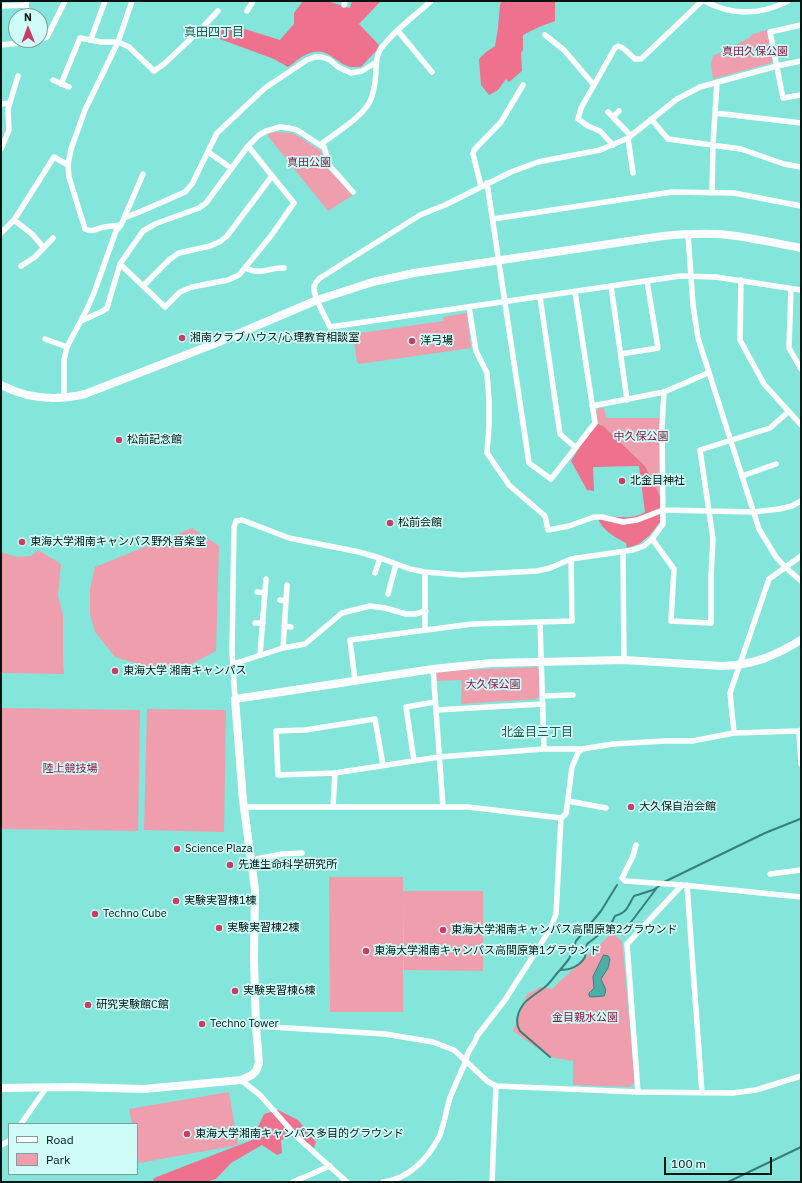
<!DOCTYPE html>
<html>
<head>
<meta charset="utf-8">
<style>
	body { margin:0 }
	#map { position:relative; width:802px; height:1183px; overflow:hidden; background:#84e5db; font-family:"IBM Plex Sans",sans-serif }
	canvas { display:block }
	.frame { position:absolute; inset:0; border:2px solid #021513; pointer-events:none }
	.legend { position:absolute; left:8px; top:1123px; width:130px; height:52px; box-sizing:border-box; background:#cffcf7; border:1px solid #7da09c; margin:0; padding:5px 7px; list-style:none; font-size:12px; color:#021513 }
	.legend li { display:flex; align-items:center; gap:8px; height:20px }
	.legend b { width:20px; border:1px solid #7da09c }
	.north { position:absolute; left:8px; top:8px; width:40px; height:40px; box-sizing:border-box; background:#cffcf7; border:1px solid #7da09c; border-radius:50%; rotate:359deg; font-size:11px; font-weight:700; line-height:16px; text-align:center; color:#021513 }
	.north::after { content:''; display:block; margin:auto; width:14px; height:18px; background:#ca3c65; clip-path:polygon(50% 0,100% 100%,50% 72%,0 100%) }
	.scale { position:absolute; left:664px; top:1157px; width:108px; height:18px; box-sizing:border-box; border:2px solid #021513; border-top:0; padding-left:5px; font-size:12px; line-height:14px; white-space:nowrap; color:#021513; -webkit-text-stroke:3px #cffcf7; paint-order:stroke }
</style>
</head>
<body>
<div id="map">
<canvas width="802" height="1183"></canvas>
<div class="frame"></div>
<ul class="legend">
<li><b style="height:5px;background:#fff"></b>Road</li>
<li><b style="height:11px;background:#ef9ead"></b>Park</li>
</ul>
<div class="north">N</div>
<div class="scale">100 m</div>
</div>
<script>
const g = document.querySelector('canvas').getContext('2d');
g.lineJoin = 'round';
function fillPath(path, color) {
  g.fillStyle = color;
  g.fill(path, 'evenodd');
}
function strokePath(path, color, width, dash) {
  g.strokeStyle = color;
  g.lineWidth = width;
  g.lineCap = dash ? 'butt' : 'round';
  g.setLineDash(dash || []);
  g.stroke(path);
}
function write(font, color, halo, rows, align = 'center') {
  g.font = font + ' "IBM Plex Sans","Noto Sans JP",sans-serif';
  g.lineWidth = 3.5;
  g.setLineDash([]);
  g.textBaseline = 'middle';
  g.strokeStyle = halo;
  g.fillStyle = color;
  for (const [text, x, y, turn = 0] of rows) {
    g.save();
    g.translate(x, y);
    g.rotate((+turn || 0) * Math.PI / 180);
    g.textAlign = isNaN(turn) ? turn : align;
    if (halo) g.strokeText(text, 0, 0);
    g.fillText(text, 0, 0);
    g.restore();
  }
}
fillPath(new Path2D(`
	M767 30 773 58 771 63 713 79 711 64 713 56 749 38 753 34Z
	M273 132 293 133 321 151 329 170 353 195 328 211 267 135Z
	M467 313 471 348 359 364 357 362 353 334 444 321 443 317Z
	M598 408H604L606 418H660V496L645 466 598 422 596 412Z
	M192 528 219 546 216 651 185 667 151 668 115 657 95 632 90 614V589L95 567Z
	M38 550 61 564 58 596 63 615V660L64 674 1 673V552L17 557 31 556Z
	M536 667 539 669V696L536 699 461 704 462 687 461 680 437 681 436 671Z
	M1 708 140 710 138 831 1 829Z
	M147 709 226 710 224 832 144 830Z
	M329 877H403V891H483V971L404 970 403 896V1012H330Z
	M612 933 622 941 635 1082 630 1087 573 1085V1061L550 1057 513 1031 527 994 541 987 552 989Z
	M229 1092 238 1145 139 1163 137 1153V1124H132L129 1109Z`), '#ef9ead');
fillPath(new Path2D(`
	M303 1H327L350 8 352 1H381L359 24 379 45 376 51 361 67C354 67 349 68 343 64 327 55 324 46 303 56 298 59 293 64 288 67L274 59 217 38 224 27 232 25 280 40 294 24V13Z
	M503 1H555V21L539 27 523 35V50L521 53 522 71 509 82 506 79 498 90 489 95 481 85 479 59 486 52 495 46 498 28 500 4Z
	M595 422 603 426 645 466 660 496V522L650 535 639 544 627 548 626 543C609 534 604 531 595 514 612 515 629 522 645 512L639 466 593 467 594 491 587 490 571 461Z
	M278 1110 298 1120 316 1142 314 1148 297 1135 281 1140 282 1153 277 1155 262 1145 231 1163 216 1179 205 1182H153L154 1178 252 1140 264 1114Z`), '#ee728e');
const water = new Path2D(`
	M604 955 608 956 610 959 608 968 601 979C603 985 608 989 604 996L591 997 589 996V993L594 988 593 977Z`);
fillPath(water, '#4caea6');
strokePath(water, '#36807a', 1);
strokePath(new Path2D(`
	M664 882 765 833 800 819
	M622 934 656 889
	M560 970 569 959 576 941 601 911 617 885
	M550 1057 520 1031C513 1020 520 1005 530 998 535 994 540 991 545 987 551 982 555 975 560 970 570 970 580 966 585 957 586 953 586 948 587 944L600 934 606 931 609 928 615 916C628 912 627 907 634 896L653 890 661 885
	M728 1182 801 1147`), '#36807a', 2);
strokePath(new Path2D(`
	M705 1C732 16 761 15 788 1
	M344 5 345 1
	M1 6 26 5
	M247 11 253 1
	M26 16V5L27 1
	M801 25 770 32 783 98 801 95
	M398 31 432 72
	M545 35 564 50 593 84
	M40 39 47 37 65 1
	M91 39 105 1
	M1 45 20 43 35 40
	M801 61 777 66 700 87 677 99 628 138 600 150 538 162 511 172 445 205 420 215 320 278C318 280 315 282 314 286 312 295 326 318 330 327L680 276 716 277 801 290
	M53 80 69 87
	M61 84 80 38 101 42H118L129 47 154 71 164 64 197 33 218 11
	M1 104 10 103
	M608 112 631 136
	M715 113 801 123
	M613 117 619 111
	M651 119 668 139 741 149 784 164 801 167
	M628 138 633 173
	M320 145C334 134 361 118 369 103 373 97 374 89 375 82 377 71 374 61 380 50 392 32 415 16 431 1
	M613 145 600 131 588 126 578 119 581 108 615 48 618 46 623 48 635 59H641L702 1
	M1 149 9 130 8 109 18 76
	M208 152 231 168
	M487 183 529 463 551 479 595 423 575 292
	M481 186 473 154 474 150 501 122 523 85
	M712 193 713 145 717 82
	M124 218 142 211 185 192 192 184 217 133 265 88 307 60 315 57H322L330 60 338 67 351 73 362 71 375 63
	M493 219 672 192 734 193 801 206
	M14 220 32 234 44 248
	M121 225C115 226 110 226 104 227 97 228 93 233 85 229L69 177 68 165 71 149 85 110 118 42 132 1
	M1 233 14 220 54 157 68 165
	M688 234 693 305 698 338 742 476 759 529 776 557 785 567 801 581
	M120 264 165 307 180 292 192 287 228 280 239 275 270 237 294 203 248 146
	M21 266 35 257 53 238
	M245 268C263 276 267 267 284 268
	M741 280 740 340 764 384 801 425
	M143 286 170 259 179 253 210 246 221 241 227 236 272 176
	M611 286 627 400
	M791 289 789 348 801 369
	M540 297 560 434 575 447
	M469 307 476 351 487 373 489 401V426L487 453 509 485 545 516 548 530 569 526 594 517H602L623 522 637 520 663 510 754 512 779 509 792 506 801 501
	M81 321 103 311 107 308 120 264 143 231 155 224 199 208 206 203 248 146 259 135 266 131 280 127 289 128 297 130 320 145 324 147 330 166 353 192
	M45 339 67 347
	M621 354 658 348 647 281
	M64 398V360L67 347 87 309 94 293 116 231 121 225 143 174
	M592 406 664 392 708 373
	M742 476 776 464
	M652 539 674 569 671 621 711 623V576L713 539 700 450 770 428 788 412
	M623 552 624 660
	M375 573 380 558
	M257 592 265 593
	M388 594 396 564
	M280 600 286 601
	M540 622 544 749
	M255 623H263
	M284 626 291 627
	M425 630V572
	M283 648 287 585
	M260 655 266 579
	M233 664 283 648 305 644 342 613 370 606 385 608 406 614H415L426 611
	M433 669 443 807
	M355 680 350 640 472 624 572 621 571 559
	M543 696 573 695
	M235 699 232 651 234 527 236 521 242 520 289 538 359 552 380 558 410 569 425 572 462 575 537 571 550 568 571 559 633 550 644 546 652 539 663 524 662 426 664 392
	M436 710 543 704
	M799 731 801 764
	M734 733 730 693 769 579 801 556
	M414 761 406 707 435 702
	M383 765 375 719 305 730 276 731 278 775 335 773 439 757 544 749H582
	M568 801 606 808
	M244 807H468L561 818
	M333 807 335 773
	M636 845 633 856 622 878 625 881 682 885 801 897
	M251 860 282 854 302 853
	M770 874 801 870
	M687 885 702 1093
	M256 1026 385 1034 433 1042 454 1050 487 1081 496 1086 638 1092 733 1093 756 1090 801 1076
	M241 1080 260 1095 297 1137 347 1182
	M638 1092 627 944 682 885
	M21 1124 46 1088
	M1 1145 9 1141
	M293 1182 330 1166
	M383 1182C408 1179 428 1159 439 1137 445 1124 446 1108 451 1095 456 1083 461 1072 466 1061 466 1051 475 1045 477 1036L505 1000 537 950 550 929 556 914 561 818 566 814 572 767 578 753 582 749 613 744 665 741H692L734 733 799 731 801 730
	M492 1182 496 1086`), '#fff', 5.5);
strokePath(new Path2D(`
	M1 385C28 399 56 401 85 394L214 344 317 300 373 282 414 273 663 236C682 234 700 233 719 234 746 236 774 243 801 248
	M1 1088 73 1087 144 1089 241 1080 252 1075 256 1071 259 1063 256 1026 254 959 255 890 243 800 235 699 433 669 491 663 624 660 722 666C754 665 775 656 801 640`), '#fff', 8);
for (const [x, y, r, color] of [
	[182,338,4,"#ca3c65"],
	[412,341,4,"#ca3c65"],
	[119,440,4,"#ca3c65"],
	[622,481,4,"#ca3c65"],
	[390,523,4,"#ca3c65"],
	[22,542,4,"#ca3c65"],
	[115,671,4,"#ca3c65"],
	[631,807,4,"#ca3c65"],
	[177,849,4,"#ca3c65"],
	[230,865,4,"#ca3c65"],
	[176,901,4,"#ca3c65"],
	[95,914,4,"#ca3c65"],
	[219,928,4,"#ca3c65"],
	[443,930,4,"#ca3c65"],
	[366,951,4,"#ca3c65"],
	[235,991,4,"#ca3c65"],
	[88,1005,4,"#ca3c65"],
	[202,1024,4,"#ca3c65"],
	[187,1134,4,"#ca3c65"]
]) {
  const dot = new Path2D();
  dot.arc(x, y, r, 0, 2 * Math.PI);
  g.fillStyle = color;
  g.fill(dot);
  strokePath(dot, '#cffcf7', 1.5);
}
write('11px', '#8c1b40', '#cffcf7', [
	["真田久保公園",755,52],
	["真田公園",309,163],
	["中久保公園",641,437],
	["大久保公園",493,685],
	["陸上競技場",70,769],
	["金目親水公園",585,1018]
]);
write('11px', '#021513', '#cffcf7', [
	["湘南クラブハウス/心理教育相談室",190,338],
	["洋弓場",420,341],
	["松前記念館",127,440],
	["北金目神社",630,481],
	["松前会館",398,523],
	["東海大学湘南キャンパス野外音楽堂",30,542],
	["東海大学 湘南キャンパス",123,671],
	["大久保自治会館",639,807],
	["Science Plaza",185,849],
	["先進生命科学研究所",238,865],
	["実験実習棟1棟",184,901],
	["Techno Cube",103,914],
	["実験実習棟2棟",227,928],
	["東海大学湘南キャンパス高間原第2グラウンド",451,930],
	["東海大学湘南キャンパス高間原第1グラウンド",374,951],
	["実験実習棟6棟",243,991],
	["研究実験館C館",96,1005],
	["Techno Tower",210,1024],
	["東海大学湘南キャンパス多目的グラウンド",195,1134]
], 'left');
write('12px', '#235752', '#cffcf7', [
	["真田四丁目",214,33],
	["北金目三丁目",537,733]
]);
</script>
</body>
</html>
